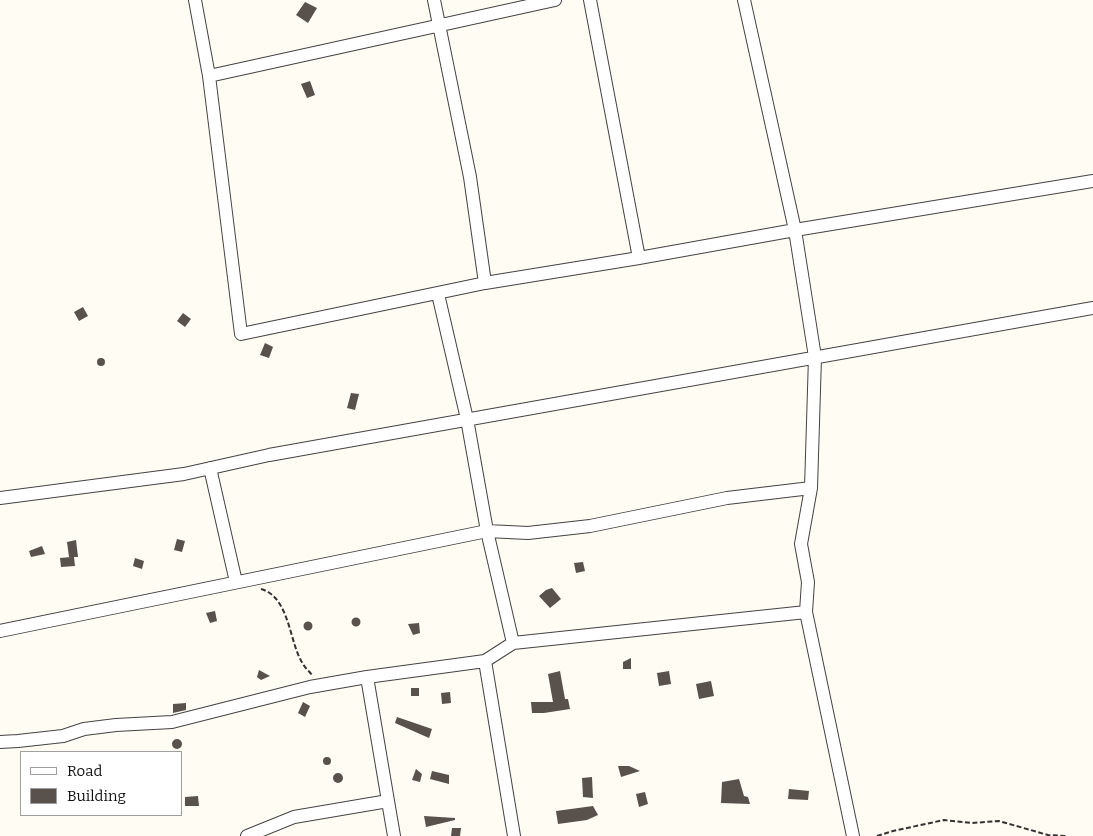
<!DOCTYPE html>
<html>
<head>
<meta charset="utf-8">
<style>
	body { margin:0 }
	#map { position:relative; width:1093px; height:836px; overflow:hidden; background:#fffcf3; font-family:Bitter,serif }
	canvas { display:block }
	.legend { position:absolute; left:20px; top:751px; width:162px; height:65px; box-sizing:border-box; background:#fff; border:1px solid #9f9f9f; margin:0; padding:6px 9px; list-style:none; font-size:15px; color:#101010 }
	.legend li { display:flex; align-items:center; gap:10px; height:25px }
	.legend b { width:25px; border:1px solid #9f9f9f }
</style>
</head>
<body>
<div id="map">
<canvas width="1093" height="836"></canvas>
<ul class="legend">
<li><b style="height:6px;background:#fff"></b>Road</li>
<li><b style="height:14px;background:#59514c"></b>Building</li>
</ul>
</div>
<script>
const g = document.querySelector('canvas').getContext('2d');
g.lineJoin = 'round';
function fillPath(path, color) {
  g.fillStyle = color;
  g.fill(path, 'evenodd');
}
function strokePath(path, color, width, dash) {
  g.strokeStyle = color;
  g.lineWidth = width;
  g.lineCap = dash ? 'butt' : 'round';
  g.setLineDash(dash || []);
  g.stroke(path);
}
fillPath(new Path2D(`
	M305 2 317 8 308 23 296 15Z
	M310 81 315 95 307 98 301 84Z
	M83 307 88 316 79 321 74 312Z
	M183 313 191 319 185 327 177 321Z
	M265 343 273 347 269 358 260 355Z
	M97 362a4 4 0 1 1 8 0a4 4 0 1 1-8 0Z
	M351 393 359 394 355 410 347 408Z
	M177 539 185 541 182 552 174 550Z
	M76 540 78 557H74L75 566 61 567 60 558 71 557H69L67 542Z
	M42 546 45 554 31 557 29 551Z
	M135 558 144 561 142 569 133 566Z
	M583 562 585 571 576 573 574 563Z
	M552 588 561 599 550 608 539 596 546 590Z
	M215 611 217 621 210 623 206 613Z
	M351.5 622a4.5 4.5 0 1 1 9 0a4.5 4.5 0 1 1-9 0Z
	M303.5 626a4.5 4.5 0 1 1 9 0a4.5 4.5 0 1 1-9 0Z
	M419 623 420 633 413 635 408 624Z
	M631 658V669H623V662Z
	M259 670 270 676 261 680 257 677Z
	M560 671 565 699H568L570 709 544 713H532L531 702H553L548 674Z
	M669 671 671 684 659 686 657 673Z
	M711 681 714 696 699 699 696 684Z
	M411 688H419V696H411Z
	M450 692 451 703 442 704 441 693Z
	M303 702 310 706 305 717 298 713Z
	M186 703V710L173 713V704Z
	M397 717 432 729 429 738 395 723Z
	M172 744a5 5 0 1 1 10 0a5 5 0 1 1-10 0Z
	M323 761a4 4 0 1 1 8 0a4 4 0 1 1-8 0Z
	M618 766H629L640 771 621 777Z
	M416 769 422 774 420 782 412 780Z
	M432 771 449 775V784L430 779Z
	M333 778a5 5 0 1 1 10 0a5 5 0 1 1-10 0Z
	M592 777 593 798 583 797 582 778Z
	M739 779 744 796 748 797 750 804 721 803 722 782Z
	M789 789 809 791 808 800 788 799Z
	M645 792 648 804 639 807 636 794Z
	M198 796 199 806H185V797Z
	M593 806 598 815 587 820 558 824 556 811Z
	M424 816 455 818V820L426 827Z
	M452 828H461L460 836H451Z`), '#59514c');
const minor = new Path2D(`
	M195 0 209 76 241 334 485 283 639 258 795 230 815 357 811 488 801 544 808 582 806 612 853 836
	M434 0 470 177 485 283
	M590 0 639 258
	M744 0 795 230 1093 181
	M209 76 555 0
	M438 294 467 419 487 531 513 643
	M210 468 236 582
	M0 498 184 474 269 455 1093 308
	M0 631 487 531 528 533 590 526 727 498 811 488
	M485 661 514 836
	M0 742 18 741 63 736 84 729 116 725 172 722 310 687 367 677 485 661 513 643 806 612
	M388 801 394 836
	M247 836 294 817 388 801 367 677`);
strokePath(minor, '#434343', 14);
strokePath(new Path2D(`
	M261 589C290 597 289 643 303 664 306 669 310 672 313 676
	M877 836 893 831 944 820 972 823 999 821 1048 835 1066 836`), '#323232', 2, [5, 2.5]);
strokePath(minor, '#fff', 12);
</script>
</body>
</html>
